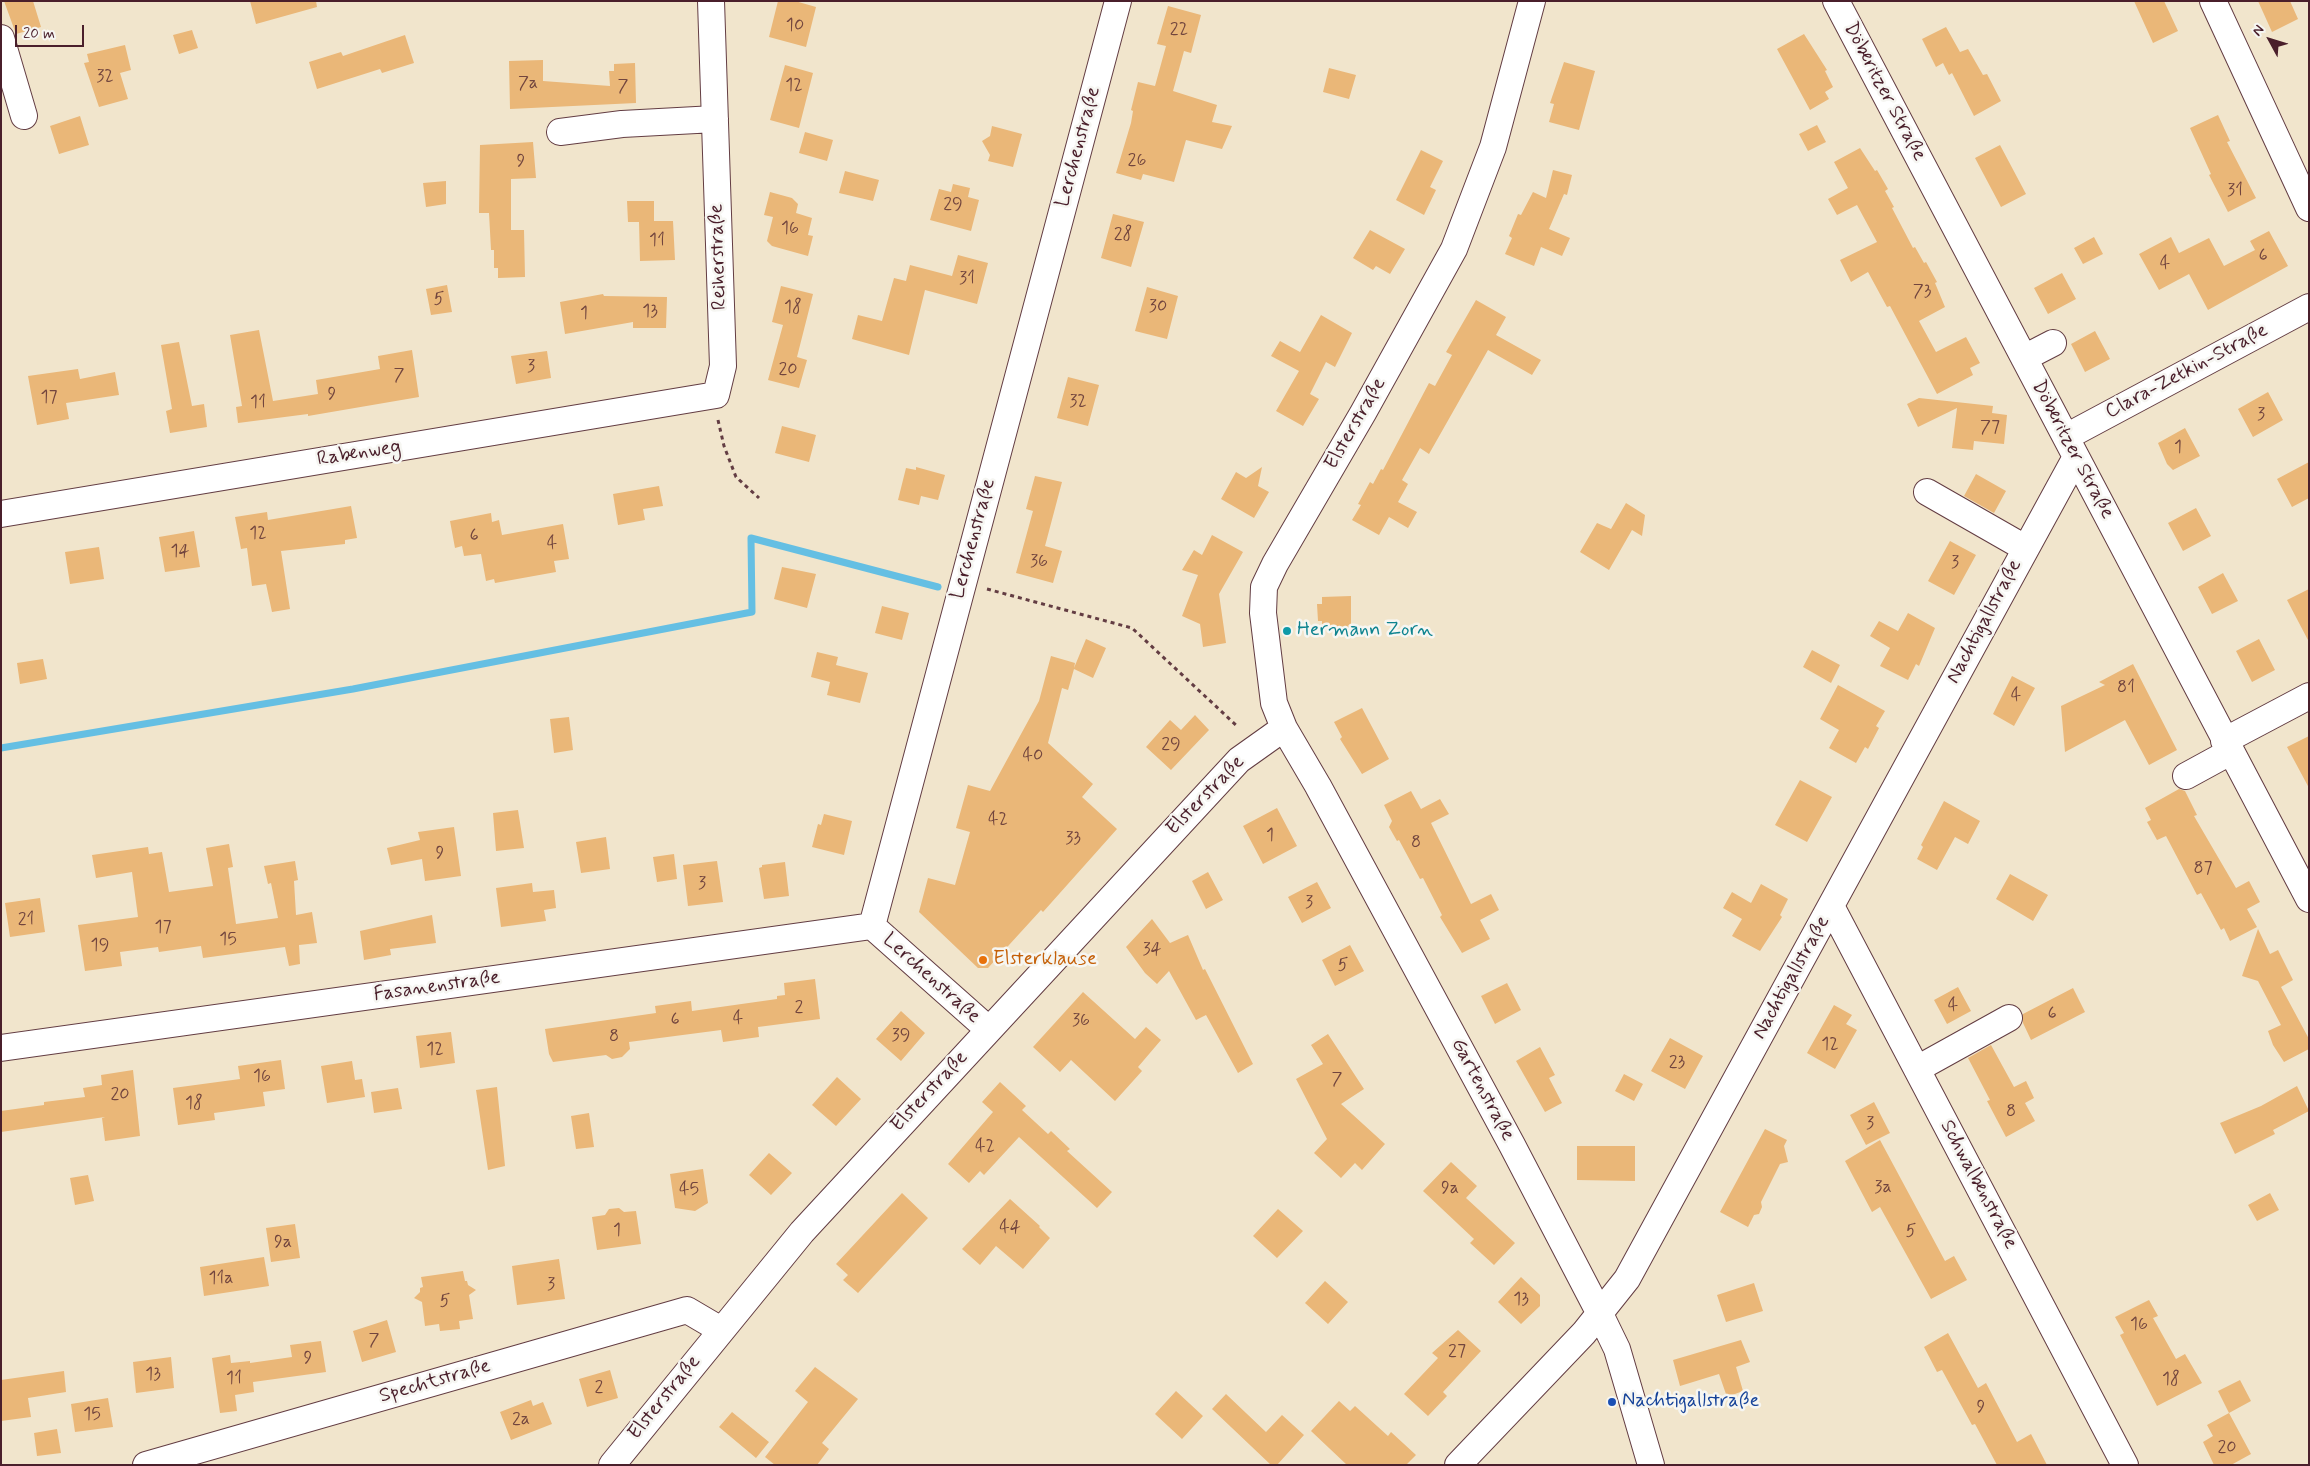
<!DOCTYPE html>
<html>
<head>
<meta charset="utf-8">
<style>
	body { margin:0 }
	#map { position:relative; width:2310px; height:1466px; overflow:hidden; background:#f1e5cc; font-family:Mynerve,sans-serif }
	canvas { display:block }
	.frame { position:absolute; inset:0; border:2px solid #4a1f2b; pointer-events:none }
	.north { position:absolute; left:2245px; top:15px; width:50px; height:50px; -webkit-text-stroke:4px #f6f6f2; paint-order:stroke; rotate:309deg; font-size:14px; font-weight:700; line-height:20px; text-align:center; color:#4a1f2b }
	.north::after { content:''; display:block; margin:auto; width:18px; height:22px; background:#4a1f2b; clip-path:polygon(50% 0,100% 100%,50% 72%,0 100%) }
	.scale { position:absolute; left:15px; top:25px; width:69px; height:22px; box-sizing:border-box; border:2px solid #4a1f2b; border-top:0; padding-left:6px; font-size:15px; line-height:18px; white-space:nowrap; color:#4a1f2b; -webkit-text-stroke:4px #f6f6f2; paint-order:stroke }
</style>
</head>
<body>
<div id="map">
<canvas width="2310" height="1466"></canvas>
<div class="frame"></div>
<div class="north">N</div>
<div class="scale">20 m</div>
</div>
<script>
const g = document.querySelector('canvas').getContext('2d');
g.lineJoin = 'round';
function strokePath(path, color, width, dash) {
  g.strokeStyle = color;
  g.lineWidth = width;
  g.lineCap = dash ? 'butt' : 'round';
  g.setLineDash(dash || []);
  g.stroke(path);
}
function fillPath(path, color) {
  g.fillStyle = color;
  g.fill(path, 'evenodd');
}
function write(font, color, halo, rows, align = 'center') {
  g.font = font + ' Mynerve,sans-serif';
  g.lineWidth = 5;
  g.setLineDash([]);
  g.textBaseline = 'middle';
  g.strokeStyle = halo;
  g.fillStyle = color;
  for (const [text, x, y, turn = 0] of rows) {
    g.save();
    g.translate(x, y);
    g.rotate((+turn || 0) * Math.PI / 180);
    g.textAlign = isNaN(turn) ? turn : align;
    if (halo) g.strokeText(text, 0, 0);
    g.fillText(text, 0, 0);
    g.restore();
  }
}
strokePath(new Path2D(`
	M1 748 353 689 752 612 751 538 938 587`), '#65bfe3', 7);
fillPath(new Path2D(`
	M4 1H33L41 27 16 34Z
	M250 1H316L317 7 256 24Z
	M778 1H795L816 7 806 47 769 37Z
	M2134 1H2164L2178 31 2153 43Z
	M2258 1H2290L2298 19 2272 32Z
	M1168 6 1201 15 1191 53 1184 51 1173 91 1217 105 1212 122 1232 126 1222 149 1186 140 1174 182 1143 174 1141 180 1116 173 1131 123 1133 111 1131 110 1138 82 1155 86 1166 46 1157 44Z
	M1946 27 1960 52 1968 49 1983 75 1987 74 2001 101 1974 116 1952 73 1949 75 1943 63 1936 67 1922 39Z
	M192 30 198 48 179 54 173 35Z
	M1804 34 1827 70 1825 71 1833 87 1825 92 1829 99 1810 110 1777 49Z
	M405 35 414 63 382 73 380 69 317 89 309 62 341 52 343 56Z
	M125 45 131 70 120 73 128 99 99 107 84 63 89 62 87 54Z
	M543 60V81L610 86 609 71H614V64L635 63 636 103 510 109 509 61Z
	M1564 62 1595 71 1579 130 1549 122 1554 104 1550 103Z
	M785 65 813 73 799 128 770 120Z
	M1329 68 1356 75 1349 99 1323 92Z
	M2218 115 2230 141 2227 142 2256 198 2228 212 2209 175 2211 174 2190 128Z
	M80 116 89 145 59 154 50 126Z
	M1817 125 1826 142 1808 151 1799 134Z
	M992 126 1022 134 1013 167 988 161 990 155 982 141 990 136Z
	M805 132 833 140 827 161 799 153Z
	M533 142 536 178 511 179V230H524L525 277 498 278V268H494V250H491L489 213H479L480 145Z
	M2000 145 2026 194 2001 207 1975 158Z
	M1860 148 1875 171 1877 170 1888 189 1885 191 1894 207 1892 208 1913 248 1915 247 1924 263 1926 262 1937 282 1935 283 1945 307 1919 321 1936 352 1966 337 1980 363 1970 368 1973 375 1937 394 1890 306 1887 307 1868 272 1851 282 1840 260 1877 242 1857 205 1837 215 1828 199 1848 188 1834 162Z
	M1421 150 1443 161 1430 187 1436 190 1424 215 1396 200Z
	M1553 170 1572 175 1567 195 1564 194 1549 229 1570 238 1562 256 1541 247 1534 266 1505 254 1512 238 1509 236 1518 214 1521 215 1533 192 1546 198Z
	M845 171 879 180 873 201 839 193Z
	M446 181V204L426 207 423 183Z
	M953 184 970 188 968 197 979 200 971 231 930 220 939 189 951 192Z
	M770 192 792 198 798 204 796 213 812 218 808 235 813 236 808 256 772 246 767 241 773 217 764 215Z
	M627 201H654V221H673L675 260 640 261 639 222H628Z
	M1113 214 1144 222 1131 267 1101 258Z
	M1370 230 1405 249 1390 274 1376 266 1373 270 1353 258Z
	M2269 231 2288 266 2208 310 2189 274 2159 290 2139 254 2171 237 2179 253 2209 238 2224 266 2255 250 2250 241Z
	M2094 237 2103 254 2083 264 2074 248Z
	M958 255 988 263 977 304 925 290 909 355 852 339 858 315 882 321 894 278 906 281 910 265 952 276Z
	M2062 273 2076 299 2048 314 2034 288Z
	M447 285 452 312 431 315 426 289Z
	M781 286 813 294 797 357 807 360 799 388 768 380 783 325 772 322Z
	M1147 287 1178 296 1167 339 1135 331Z
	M603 294 604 296 667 297 666 328H633V322L565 334 560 302Z
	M1476 300 1506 317 1496 335 1541 360 1532 375 1488 350 1429 454 1420 448 1402 480 1408 484 1398 502 1417 512 1408 528 1389 517 1379 535 1352 520 1361 505 1358 504 1370 482 1373 484 1381 469 1383 470 1429 383 1435 386 1452 355 1446 352Z
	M1321 315 1352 333 1335 367 1326 362 1310 394 1319 399 1303 426 1276 411 1299 371 1271 356 1280 341 1300 352Z
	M259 330 273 401 318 394 316 380 380 369 378 356 412 350 419 397 308 416V414L238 423 236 407 242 406 230 335Z
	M2095 331 2110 359 2085 372 2071 344Z
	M179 342 192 406 204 404 207 427 170 433 166 411 172 409 161 345Z
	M547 351 551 378 516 384 511 356Z
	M78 369 80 379 115 372 119 395 66 403 69 419 37 425 28 376Z
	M1068 377 1099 385 1088 426 1057 418Z
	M2268 392 2283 420 2253 437 2238 409Z
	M1919 398 1993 406 1992 413 2007 415 2004 444 1974 441 1973 450 1952 448 1957 408 1918 427 1907 404Z
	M782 426 816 435 809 462 775 453Z
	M2185 428 2200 456 2173 470 2167 464 2158 443Z
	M2309 462V498L2292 507 2277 479Z
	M916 467 945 475 938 500 921 496 919 505 898 500 906 468 916 470Z
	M1262 467 1258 486 1269 492 1254 518 1221 499 1236 472 1246 478Z
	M1976 474 2006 491 1994 513 1964 496Z
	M1035 476 1062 482 1045 546 1062 551 1053 583 1016 573 1033 511 1026 509Z
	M659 486 663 506 643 509 645 520 618 525 613 494Z
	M1626 503 1645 515 1642 536 1632 530 1609 570 1580 552 1597 523 1611 529Z
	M351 506 357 538 345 540V544L281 551 290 609 272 612 266 584 252 586 247 548 241 549 235 517 267 512 268 520Z
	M2196 508 2211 536 2183 551 2168 523Z
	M491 513 492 522 499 520 502 535 563 524 569 559 554 561 556 572 495 583 494 579 486 581 481 554 464 556 462 546 455 548 450 521Z
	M194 531 200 567 165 572 159 537Z
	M1212 535 1243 552 1219 594 1226 643 1203 647 1200 624 1182 616 1198 575 1182 570 1194 550 1202 555Z
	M1950 541 1976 555 1954 595 1928 581Z
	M99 547 104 579 70 584 65 552Z
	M782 567 816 574 807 608 774 599Z
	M2223 573 2238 601 2212 614 2198 587Z
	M2309 589V642L2287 600Z
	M1351 596V628H1322V621H1318L1317 604H1322V597Z
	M882 606 909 613 902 640 875 633Z
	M1908 613 1935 628 1919 666 1916 664 1908 680 1880 666 1890 648 1870 636 1879 621 1898 631Z
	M1086 639 1106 648 1093 678 1074 669 1068 690 1062 688 1048 743 1093 784 1082 797 1117 829 1043 912 1041 910 988 968H978L919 912 928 878 955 885 970 832 956 828 968 785 990 791 1039 701 1051 656 1075 663 1074 668Z
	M2259 639 2275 670 2252 682 2236 651Z
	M1812 650 1840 665 1831 683 1803 667Z
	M817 652 838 657 836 665 868 673 860 703 827 695 830 682 811 677Z
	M43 659 47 679 20 684 17 663Z
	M2133 664 2177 750 2149 765 2125 720 2065 752 2061 706 2105 685 2099 682Z
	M2012 676 2035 688 2014 726 1993 714Z
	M1838 685 1885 711 1876 726 1879 728 1868 749 1865 747 1856 763 1829 748 1839 730 1820 719Z
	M1362 708 1389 759 1362 774 1340 739 1342 737 1334 722Z
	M1195 715 1209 730 1171 770 1146 747 1170 720 1181 730Z
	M569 717 573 750 554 753 550 719Z
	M2309 736V788L2287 747Z
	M1800 780 1832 797 1807 842 1775 825Z
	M2179 789 2185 791 2197 815 2194 816 2236 888 2249 881 2260 902 2247 909 2257 927 2230 941 2224 928 2221 930 2201 893 2197 895 2166 836 2157 840 2147 822 2151 820 2145 808Z
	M1411 791 1421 809 1440 799 1449 814 1431 823 1471 904 1491 894 1499 910 1480 920 1490 939 1462 953 1440 917 1442 915 1423 878 1420 879 1399 840 1397 841 1389 827 1392 821 1384 805Z
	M1944 801 1980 821 1968 844 1955 837 1937 870 1917 859 1923 847 1921 845Z
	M1277 808 1297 846 1263 864 1243 826Z
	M518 810 524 848 496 851 493 813Z
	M824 814 852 821 844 855 812 847 818 824 821 825Z
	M454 827 461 876 425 881 422 859 391 865 387 848 420 840 418 832Z
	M606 837 610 869 581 873 576 842Z
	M229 844 233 867 228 868 236 924 278 918 271 883 268 884 264 866 295 861 298 880 294 881 296 915 312 912 317 943 299 945 300 964 289 966 285 947 203 958 201 946 159 952 158 947 120 952 122 966 85 971 78 925 138 917 132 872 96 878 92 855 148 847 149 854 162 852 169 892 213 886 206 848Z
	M674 854 677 879 657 882 653 857Z
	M717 861 723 902 688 906 683 865Z
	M785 862 789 896 764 899 759 868 762 867V865Z
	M1208 872 1223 900 1206 909 1192 881Z
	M2010 874 2048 895 2033 921 1996 899Z
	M1317 882 1331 908 1302 923 1288 897Z
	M532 883 533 892 554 890 556 908 544 910 546 921 501 927 496 888Z
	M1761 884 1788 899 1780 915 1782 917 1760 951 1732 936 1742 919 1723 908 1732 892 1751 903Z
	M40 898 45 932 10 937 5 903Z
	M432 915 436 943 390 949 391 955 364 960 360 931Z
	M1152 919 1170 943 1188 935 1203 970 1205 969 1253 1064 1238 1073 1206 1015 1196 1020 1169 971 1157 984 1145 973 1126 947Z
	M2258 929 2270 954 2278 950 2293 980 2281 987 2309 1039V1049L2284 1062 2273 1045 2268 1031 2281 1025 2258 981 2242 976Z
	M1350 945 1364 971 1335 986 1322 960Z
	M815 979 820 1019 758 1027 759 1037 723 1042 721 1030 629 1042 630 1049 622 1057 612 1059 606 1055 553 1062 549 1054 545 1029 656 1013 655 1006 691 1001 692 1011 777 999V996L785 995 784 983Z
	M1507 983 1521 1010 1495 1024 1481 996Z
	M1958 987 1971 1011 1947 1024 1934 1000Z
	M2073 988 2085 1012 2031 1040 2023 1023V1014Z
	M1083 992 1135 1039 1146 1027 1161 1040 1138 1067 1142 1071 1115 1101 1071 1060 1060 1072 1033 1047Z
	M1834 1005 1852 1015 1846 1024 1857 1030 1835 1069 1807 1053Z
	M901 1011 925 1033 901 1061 876 1039Z
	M451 1032 455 1063 420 1068 416 1036Z
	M1328 1034 1364 1089 1341 1104 1385 1144 1362 1170 1355 1163 1341 1178 1314 1153 1327 1139 1296 1079 1323 1064 1311 1045Z
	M1670 1038 1703 1056 1685 1089 1651 1071Z
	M1991 1045 2014 1087 2026 1081 2034 1098 2025 1103 2035 1121 2006 1137 1987 1101 1990 1100 1968 1058Z
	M1540 1047 1555 1075 1549 1078 1562 1103 1545 1112 1516 1061Z
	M281 1060 285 1089 263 1092 265 1106 214 1113 215 1120 178 1125 173 1088 240 1079 238 1066Z
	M352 1061 355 1080 362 1079 365 1097 327 1103 321 1066Z
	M133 1070 140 1136 105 1141 102 1118 105 1117 1 1132V1111L44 1105V1102L85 1097 83 1088 102 1085 101 1075Z
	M1624 1074 1643 1084 1634 1101 1615 1091Z
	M837 1077 861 1099 836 1126 812 1105Z
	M1000 1082 1026 1106 1022 1110 1048 1134 1051 1131 1070 1149 1067 1151 1112 1192 1097 1208 1019 1137 984 1175 980 1171 969 1183 948 1164 993 1112 982 1102Z
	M2297 1086 2309 1111 2273 1130 2275 1134 2235 1154 2220 1123 2261 1106Z
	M497 1087 505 1166 488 1170 476 1090Z
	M398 1088 402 1109 374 1113 371 1092Z
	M1874 1102 1890 1133 1866 1145 1850 1115Z
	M589 1113 594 1147 576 1149 571 1116Z
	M1765 1129 1787 1140 1784 1146 1788 1162 1780 1164 1761 1202 1762 1207 1759 1214 1754 1215 1748 1227 1720 1212Z
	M1880 1140 1945 1261 1954 1256 1967 1280 1931 1299 1880 1207 1872 1212 1845 1161Z
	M1577 1146H1635V1181L1577 1180Z
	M769 1153 792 1173 771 1195 749 1175Z
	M1451 1162 1477 1186 1466 1198 1515 1243 1494 1265 1470 1243 1474 1239 1423 1191Z
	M703 1169 708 1203 695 1211 675 1208 670 1174Z
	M88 1175 94 1201 75 1205 70 1178Z
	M902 1193 928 1218 858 1293 843 1280 848 1275 836 1264Z
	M2270 1193 2279 1210 2257 1221 2248 1205Z
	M1010 1199 1040 1226 1039 1227 1050 1238 1023 1269 996 1246 980 1265 962 1249Z
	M619 1208 624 1212 636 1211 641 1244 597 1250 592 1217 605 1215 609 1209Z
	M1278 1209 1303 1231 1277 1258 1253 1236Z
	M295 1224 300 1258 271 1262 266 1228Z
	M264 1257 269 1286 204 1296 200 1267Z
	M559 1259 565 1299 517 1305 512 1266Z
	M463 1271 465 1281H467L468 1285 476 1290 469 1295 473 1319 459 1321 460 1329 440 1331 439 1324 425 1326 422 1302 414 1298 420 1292V1288L423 1287 421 1277Z
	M1521 1277 1540 1295V1306L1521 1324 1498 1302Z
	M1325 1281 1348 1302 1328 1324 1305 1303Z
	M1754 1283 1763 1311 1726 1322 1717 1295Z
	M2149 1300 2158 1316 2153 1318 2176 1359 2185 1354 2202 1383 2157 1406 2120 1335 2124 1333 2115 1317Z
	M387 1320 396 1352 362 1362 353 1331Z
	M1458 1330 1481 1351 1443 1392 1447 1396 1428 1416 1404 1394 1438 1358 1432 1353Z
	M1948 1333 1978 1388 1986 1383 2017 1442 2031 1434 2047 1465H1997L1975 1424 1972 1425 1942 1370 1937 1372 1924 1347Z
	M1741 1340 1750 1362 1736 1367 1743 1391 1727 1397 1719 1374 1680 1386 1673 1360Z
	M321 1341 326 1372 253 1382 254 1392 235 1395 237 1411 220 1413 212 1358 230 1355 231 1363 250 1361V1363L292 1357 290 1345Z
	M171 1357 174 1388 136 1393 133 1362Z
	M815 1367 858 1399 822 1443 829 1449 817 1465H775L765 1457 808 1402 795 1391Z
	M610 1370 618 1398 587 1407 579 1379Z
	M64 1371 66 1392 28 1398 31 1417 1 1421V1380Z
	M2240 1380 2251 1401 2229 1413 2218 1391Z
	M1176 1391 1203 1416 1182 1439 1155 1414Z
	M1226 1394 1266 1432 1282 1415 1304 1435 1277 1465H1271L1212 1409Z
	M108 1398 113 1427 75 1432 71 1404Z
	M531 1400 533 1406 543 1402 552 1424 511 1440 500 1412Z
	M1339 1401 1350 1411 1355 1406 1388 1436 1391 1432 1416 1455 1406 1465H1347L1311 1431Z
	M732 1412 769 1442 756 1458 719 1427Z
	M2229 1413 2251 1454 2231 1465H2214L2203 1442 2213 1436 2207 1425Z
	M57 1429 61 1453 37 1456 34 1433Z`), '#eab778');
const minor = new Path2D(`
	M1532 1 1493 147 1454 249 1363 413 1275 564 1264 587 1263 613 1274 703 1284 728 1318 786 1512 1145 1600 1314 1617 1349 1651 1465
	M1836 1 2309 899
	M2213 1 2309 208
	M1 38 24 116
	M560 132 622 124 715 119
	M2024 358 2053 343
	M2066 437 2309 307
	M1927 492 2025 548
	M1 514 716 395 723 366 711 1
	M2224 741 2309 696
	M2186 776 2230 752
	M1831 906 2125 1465
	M988 1029 872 926 1118 1
	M1 1048 872 926
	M1917 1069 2009 1018
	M146 1465 687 1310 721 1330
	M612 1465 802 1232 1239 760 1284 728
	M1458 1465 1584 1333 1627 1279 2076 457`);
strokePath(minor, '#633d43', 28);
strokePath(new Path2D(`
	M718 420 724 446 736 477 759 498
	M987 589 1132 628 1237 726`), '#633d43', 3, [4, 4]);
strokePath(minor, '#fff', 26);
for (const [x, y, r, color] of [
	[1287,631,5,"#0f9aa8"],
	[983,960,5,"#e8710a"],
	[1612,1402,5,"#1a4fb4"]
]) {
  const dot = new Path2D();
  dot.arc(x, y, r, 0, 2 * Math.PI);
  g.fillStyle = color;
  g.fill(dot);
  strokePath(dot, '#f6f6f2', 2);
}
write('18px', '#72453e', null, [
	["10",795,26],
	["22",1179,30],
	["32",105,77],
	["7a",528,84],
	["12",794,86],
	["7",623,87],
	["26",1137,161],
	["9",521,162],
	["31",2235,191],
	["29",953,205],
	["16",790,229],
	["28",1123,235],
	["11",657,241],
	["6",2263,256],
	["4",2165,264],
	["31",967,279],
	["73",1922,292],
	["5",439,300],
	["30",1158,307],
	["18",793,308],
	["13",650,312],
	["1",584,314],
	["3",531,367],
	["20",788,370],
	["7",399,376],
	["9",332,395],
	["17",49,398],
	["32",1078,402],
	["11",258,403],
	["3",2261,415],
	["77",1990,428],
	["1",2178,448],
	["12",258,534],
	["6",474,536],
	["4",552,544],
	["14",180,552],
	["36",1039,562],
	["3",1955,563],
	["81",2126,688],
	["4",2016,696],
	["29",1171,745],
	["40",1033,756],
	["42",998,820],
	["1",1270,836],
	["33",1073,839],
	["8",1416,843],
	["9",440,854],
	["87",2203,869],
	["3",702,884],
	["3",1309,903],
	["21",26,920],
	["17",163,928],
	["15",228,940],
	["19",100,946],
	["34",1152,950],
	["5",1343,966],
	["4",1953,1006],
	["2",799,1008],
	["6",2052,1014],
	["4",738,1019],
	["6",675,1020],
	["36",1081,1021],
	["39",901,1036],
	["8",614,1037],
	["12",1830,1045],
	["12",435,1050],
	["23",1677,1063],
	["16",262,1077],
	["7",1337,1080],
	["20",120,1095],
	["18",194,1104],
	["8",2011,1112],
	["3",1870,1124],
	["42",985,1147],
	["3a",1883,1188],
	["9a",1450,1189],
	["45",689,1190],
	["44",1010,1228],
	["1",617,1231],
	["5",1911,1232],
	["9a",283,1243],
	["11a",221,1279],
	["3",551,1285],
	["13",1521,1300],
	["5",445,1302],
	["16",2139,1325],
	["7",374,1341],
	["27",1457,1352],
	["9",308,1359],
	["13",153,1375],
	["11",234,1379],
	["18",2171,1380],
	["2",599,1388],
	["9",1981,1408],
	["15",92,1415],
	["2a",521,1420],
	["20",2227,1448]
]);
write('20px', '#4a1f2b', '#f6f6f2', [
	["Döberitzer Straße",1884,92,62],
	["Lerchenstraße",1079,147,-75],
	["Reiherstraße",719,257,-92],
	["Clara-Zetkin-Straße",2187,372,-28],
	["Elsterstraße",1356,424,-60],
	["Döberitzer Straße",2072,450,62],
	["Rabenweg",359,454,-9],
	["Lerchenstraße",974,539,-75],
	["Nachtigallstraße",1985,622,-62],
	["Elsterstraße",1206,796,-46],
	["Nachtigallstraße",1792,978,-61],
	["Lerchenstraße",931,979,42],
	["Fasanenstraße",437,987,-8],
	["Gartenstraße",1482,1090,62],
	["Elsterstraße",930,1092,-47],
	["Schwalbenstraße",1978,1185,62],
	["Spechtstraße",435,1382,-16],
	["Elsterstraße",665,1398,-51]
]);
write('20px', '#0d838f', '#f6f6f2', [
	["Hermann Zorn",1297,631]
], 'left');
write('20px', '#c56008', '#f6f6f2', [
	["Elsterklause",993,960]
], 'left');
write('20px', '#164399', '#f6f6f2', [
	["Nachtigallstraße",1622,1402]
], 'left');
</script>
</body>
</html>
